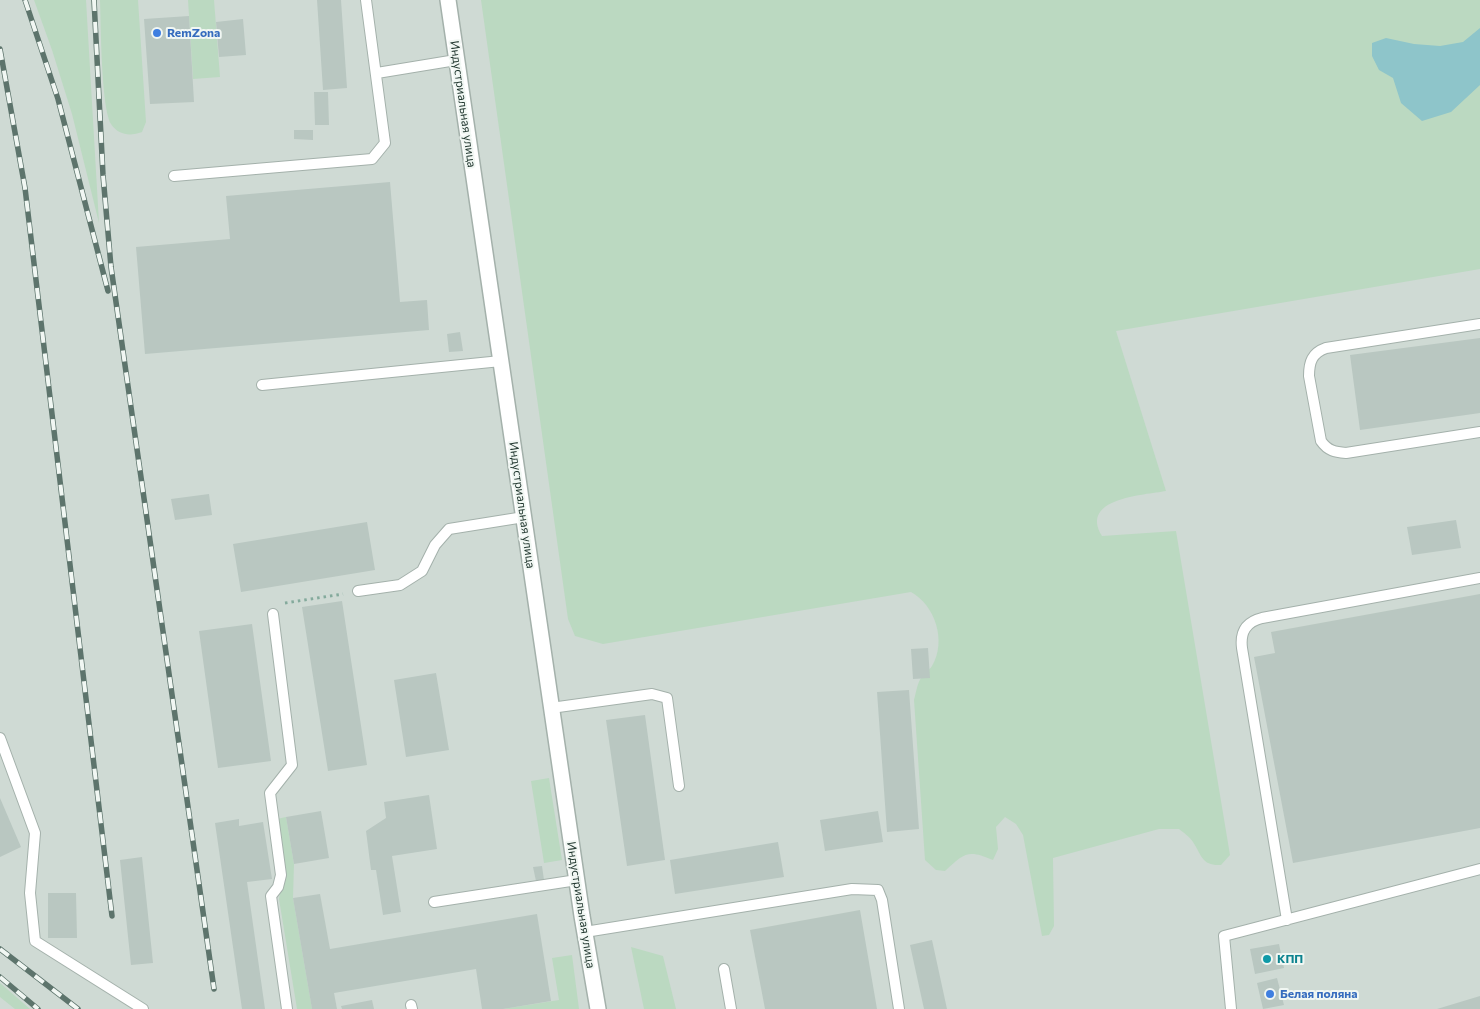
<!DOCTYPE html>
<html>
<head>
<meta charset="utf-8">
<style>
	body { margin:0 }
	canvas { display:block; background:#e1eae5 }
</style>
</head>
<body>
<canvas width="1480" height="1009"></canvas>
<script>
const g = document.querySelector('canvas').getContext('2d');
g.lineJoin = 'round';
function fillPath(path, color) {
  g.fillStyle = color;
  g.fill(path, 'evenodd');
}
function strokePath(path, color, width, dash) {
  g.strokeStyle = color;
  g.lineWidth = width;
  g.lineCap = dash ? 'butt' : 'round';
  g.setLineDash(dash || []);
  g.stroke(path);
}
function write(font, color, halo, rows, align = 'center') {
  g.font = font + ' Commissioner,sans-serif';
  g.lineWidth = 4;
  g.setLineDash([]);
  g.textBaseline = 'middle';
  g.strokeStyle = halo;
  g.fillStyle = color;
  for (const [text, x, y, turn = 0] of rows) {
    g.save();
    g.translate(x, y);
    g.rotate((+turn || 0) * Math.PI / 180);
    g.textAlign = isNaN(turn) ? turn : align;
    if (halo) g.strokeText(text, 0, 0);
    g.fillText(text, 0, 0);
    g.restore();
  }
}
fillPath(new Path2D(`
	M0 0H1480V1009H0Z`), '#cfdad4');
fillPath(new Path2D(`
	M34 0H86L99 223 72 114 52 50Z
	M100 0H138L146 122 142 132C131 136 119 136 111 124 101 106 101 25 100 0Z
	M188 0H214L220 77 193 79Z
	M481 0H1480V269L1116 331 1166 491C1144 495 1079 498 1102 536L1176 531 1230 855 1221 865C1202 866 1202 856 1193 842 1190 837 1184 833 1179 829H1159L1053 858 1054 926 1049 935 1042 936 1023 835 1016 824 1005 817 996 827 998 849 993 860C968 849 964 853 945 871L936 870 925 860 914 700C916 693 917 684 921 678 923 673 929 671 932 666 947 641 935 605 911 592L603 644 575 636 568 619Z
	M549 778 562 860 544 863 531 781Z
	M286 817 294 864 293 898 312 1009H297L279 899 285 864 277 819Z
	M631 947 663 956 676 1009H644Z
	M572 955 579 1009H503L559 1000 552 958Z
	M0 983 30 1009H15L0 997Z`), '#bbd9c1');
fillPath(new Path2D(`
	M1480 28V85L1451 112 1422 121 1401 103 1393 78 1379 70 1372 56V43L1386 38 1414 44 1440 46 1463 42Z`), '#8ec5ca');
fillPath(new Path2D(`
	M317 0H341L347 88 323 90Z
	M189 16 194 102 150 104 144 19Z
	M243 19 246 55 219 57 216 22Z
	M314 92H328L329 125H315Z
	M294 130H313V140L294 139Z
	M390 182 400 302 427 300 429 330 145 354 136 247 230 239 226 196Z
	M460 332 463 351 449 352 447 334Z
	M1480 338V413L1360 430 1350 355Z
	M209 494 212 515 175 520 171 499Z
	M1456 520 1461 548 1412 555 1407 527Z
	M367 522 375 570 241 592 233 544Z
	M1480 594V828L1293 863 1254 657 1275 653 1271 632Z
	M342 601 367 765 328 771 302 607Z
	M252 624 271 761 218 768 199 631Z
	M928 648 930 678 913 679 911 649Z
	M436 673 449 750 406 757 394 680Z
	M909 690 919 829 887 832 877 692Z
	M645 715 665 860 627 866 606 720Z
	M429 795 437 849 392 856 401 912 383 915 376 870H371L366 831 386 818 384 802Z
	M0 798 21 847 0 857Z
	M321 811 329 858 294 864 286 817Z
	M878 811 883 842 825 851 820 820Z
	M239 819V826L263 822 272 879 247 882 265 1009H242L215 823Z
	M778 842 784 877 675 894 670 860Z
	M142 857 153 963 131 965 120 860Z
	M542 866 544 880 536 881 533 867Z
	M48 893H76L77 938H48Z
	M320 894 330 949 537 914 551 1001 503 1009H482L476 969 334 993 337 1009H312L293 898Z
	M860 910 877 1009H765L750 930Z
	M932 940 947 1009H924L910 945Z
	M1279 944 1284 968 1255 974 1250 949Z
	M1277 978 1284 1005 1263 1009 1257 983Z
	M1480 996V1009H1437Z
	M372 1000 374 1009H342L341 1006Z`), '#b9c7c1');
const lane = new Path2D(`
	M377 73 456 60
	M174 176 372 159 385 143 366 0
	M1480 324 1326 348C1312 353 1309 362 1309 376L1321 441C1328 451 1335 452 1346 453L1480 432
	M262 385 501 361
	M358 591 400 585 422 571 435 545 449 529 524 517
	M273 614 292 765 270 793 281 875 278 887 271 896 287 1009
	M551 708 652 694 667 698 679 786
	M0 738 35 833 30 893 35 941 143 1009
	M434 902 577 880
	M1287 920 1242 648C1240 632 1246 622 1262 618L1480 578
	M585 932 852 889 878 890 882 900 899 1009
	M724 969 731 1009
	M411 1005 412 1009
	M1231 1009 1224 936 1480 869`);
const street = new Path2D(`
	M448 0 582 916 598 1009`);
strokePath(lane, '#a4b1ab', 12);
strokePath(street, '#a4b1ab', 18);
strokePath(new Path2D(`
	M285 603 343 594`), '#84aa9c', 3, [2.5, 4]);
strokePath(lane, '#fff', 10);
strokePath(street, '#fff', 15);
const rail = new Path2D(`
	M25 0 58 99 108 291
	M94 0 103 175 111 267 214 989
	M0 49 25 188 112 916
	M0 949 78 1009
	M0 977 38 1009`);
strokePath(rail, '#5d746c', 5.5);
strokePath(rail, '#f1f7f3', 4, [11]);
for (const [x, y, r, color] of [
	[157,33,5,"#3f7fe0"],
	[1267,959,5,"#0f9aa8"],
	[1270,994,5,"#3f7fe0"]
]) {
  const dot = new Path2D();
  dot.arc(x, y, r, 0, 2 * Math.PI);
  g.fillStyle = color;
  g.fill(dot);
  strokePath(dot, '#f1f7f3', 2);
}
write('bold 12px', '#366cbe', '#f1f7f3', [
	["RemZona",167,33],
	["Белая поляна",1280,994]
], 'left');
write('12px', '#233931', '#f1f7f3', [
	["Индустриальная улица",463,104,82],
	["Индустриальная улица",522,505,82],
	["Индустриальная улица",581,905,81]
]);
write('bold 12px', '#0d838f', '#f1f7f3', [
	["КПП",1277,959]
], 'left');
</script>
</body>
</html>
